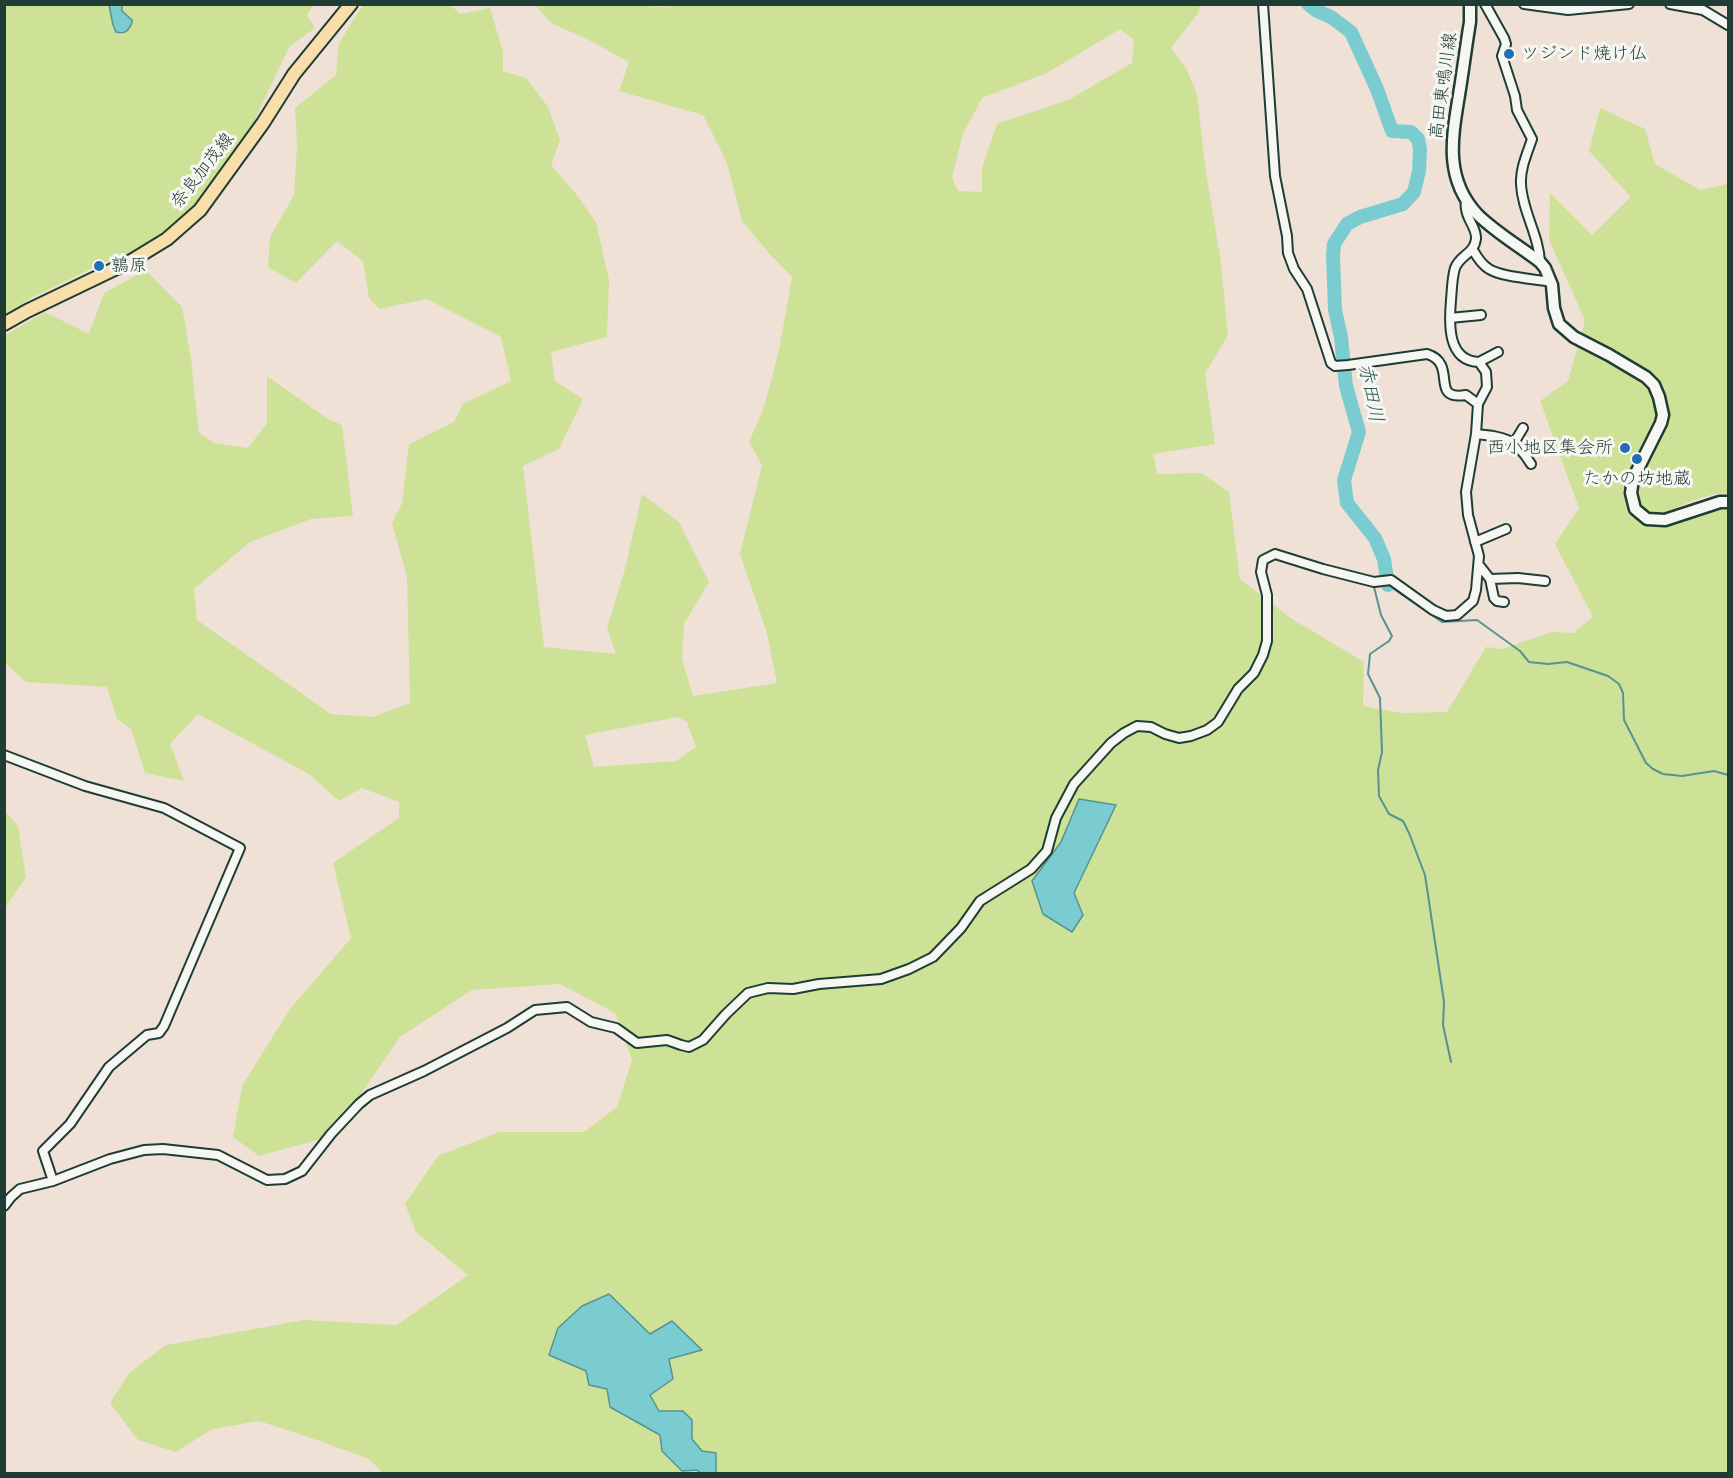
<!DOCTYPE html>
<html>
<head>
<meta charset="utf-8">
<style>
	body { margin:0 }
	#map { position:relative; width:1733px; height:1478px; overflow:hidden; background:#f0e1d6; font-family:"Balsamiq Sans",sans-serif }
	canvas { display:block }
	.frame { position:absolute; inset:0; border:6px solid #1f3d34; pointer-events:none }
</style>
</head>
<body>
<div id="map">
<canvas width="1733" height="1478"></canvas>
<div class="frame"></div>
</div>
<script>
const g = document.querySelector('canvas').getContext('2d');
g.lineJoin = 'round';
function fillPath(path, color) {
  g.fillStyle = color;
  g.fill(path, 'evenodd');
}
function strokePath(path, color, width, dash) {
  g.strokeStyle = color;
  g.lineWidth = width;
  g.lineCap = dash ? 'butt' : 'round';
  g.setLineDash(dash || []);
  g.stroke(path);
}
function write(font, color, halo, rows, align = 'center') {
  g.font = font + ' "Balsamiq Sans","Klee One",sans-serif';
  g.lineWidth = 6;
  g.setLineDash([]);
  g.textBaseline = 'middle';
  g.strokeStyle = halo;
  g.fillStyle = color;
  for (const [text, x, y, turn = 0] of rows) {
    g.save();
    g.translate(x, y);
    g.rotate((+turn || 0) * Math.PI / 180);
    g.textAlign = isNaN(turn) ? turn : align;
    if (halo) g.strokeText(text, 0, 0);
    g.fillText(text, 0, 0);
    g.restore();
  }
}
fillPath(new Path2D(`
	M652 4 655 7 704 4 1200 5 1199 12 1171 48 1186 68 1197 94 1205 165 1221 263 1228 335 1205 374 1215 444 1153 454 1157 474 1201 473 1229 492 1240 579 1292 619 1364 662 1363 706 1402 713 1447 712 1486 647 1503 649 1551 632 1573 633 1593 617 1555 544 1579 508 1540 401 1568 381 1578 346 1642 381C1650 390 1657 402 1657 414 1657 421 1654 426 1651 432 1641 454 1622 474 1626 500 1627 507 1629 511 1634 516 1637 518 1641 523 1645 525 1662 532 1703 514 1721 508H1728V1473L384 1474 369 1459 317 1440 259 1421 212 1429 176 1452 138 1440 110 1403 129 1373 166 1345 304 1320 397 1325 468 1275 416 1232 405 1204 438 1156 499 1132H584L617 1107 632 1060 615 1013 560 984 472 990 400 1037 332 1136 259 1156 233 1137 242 1086 290 1009 351 938 333 863 399 818V802L362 788 339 801 309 774 198 714 170 744 184 781 145 773 131 729 117 719 107 687 26 682 5 663 4 336 45 312 89 334 104 293 146 270 182 307 191 359 199 433 214 443 248 448 267 423V376L328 419 342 425 353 516 311 519 250 542 194 589 197 620 331 714 373 717 410 703 407 577 392 523 402 503 409 444 454 422 463 404 511 381 501 337 427 299 379 309 369 298 363 261 337 241 296 283 268 267 270 237 294 195 297 145 295 108 336 75 339 43 363 5H451L460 14 490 8 503 52V71L526 78 548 107 560 140 551 165 576 194 596 222 609 280 607 337 551 352 555 381 583 399 559 449 523 466 544 647 616 654 607 628 625 569 642 494 679 522 709 582 684 624 682 659 693 696 777 683 766 630 740 554 762 465 749 442 764 407 779 350 792 277 768 252 742 221 727 163 703 115 619 91 629 62 587 39 551 23 535 5ZM1120 29 1134 40 1132 63 1070 99 997 124 982 168V192L958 191 952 177 963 134 982 98 1047 73ZM678 717 687 722 696 747 676 761 594 767 585 735Z
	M5 5H314L307 15 315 28 289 47 250 130 187 214 163 236 128 256 99 264 83 273 31 298 5 317Z
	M1600 108 1645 129 1655 164 1700 190 1728 184V493C1713 493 1696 499 1682 505 1672 509 1666 516 1655 515 1648 514 1643 510 1638 506L1635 493 1637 480 1665 424 1657 383 1581 336 1585 320 1549 240 1550 193 1592 235 1631 197 1589 151Z
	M5 811 18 826 26 877 5 908Z`), '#cde297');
const water = new Path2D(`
	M109 5H122V11L132 20V23C127 32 126 34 116 32L113 25Z
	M1079 799 1116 805 1074 893 1083 915 1072 932 1043 914 1032 881 1061 842Z
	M609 1294 650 1334 672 1321 702 1350 669 1359 673 1379 650 1395 659 1411H683L692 1420V1439L702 1451 716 1453V1473H700L697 1470 682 1471 662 1451 660 1435 610 1407 607 1389 589 1385 586 1371 549 1355 558 1328 582 1306Z`);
fillPath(water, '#7accd0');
strokePath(water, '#569392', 1.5);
strokePath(new Path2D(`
	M1451 1062 1443 1025 1444 1002 1425 875 1409 833 1403 821 1389 814 1379 796 1378 770 1382 752 1380 698 1368 674 1370 654 1389 641 1392 636 1381 615 1374 587 1388 585 1442 622 1477 620 1520 651 1529 662 1548 664 1567 662 1608 676 1619 684 1623 693 1624 720 1646 763 1653 769 1663 774 1682 776 1714 771 1728 775`), '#569392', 2);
strokePath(new Path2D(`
	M1308 4 1317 11 1331 17 1351 32 1377 89 1392 131 1411 132 1418 139 1420 149 1419 171 1414 192 1403 204 1360 217 1347 224 1334 244 1333 255 1335 310 1341 337 1346 386 1359 432 1344 480 1347 503 1375 538 1384 559 1388 585`), '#7accd0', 14);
const street = new Path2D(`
	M1263 4 1275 176 1287 236 1288 253 1294 269 1307 289 1331 363 1335 366 1348 365 1427 354C1459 364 1428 401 1466 395L1478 404
	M1485 4 1504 38 1506 44 1502 56 1515 96 1517 110 1532 139C1527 154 1520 169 1521 184 1522 211 1539 235 1540 262
	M1524 4 1568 10 1629 4
	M1670 4 1703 10 1728 25
	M1473 250C1477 257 1482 265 1489 269 1501 277 1535 279 1551 282
	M1450 318 1481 315
	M1479 362 1498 352
	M1476 434C1505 437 1515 438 1531 464
	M1514 443 1523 428
	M1475 542 1506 529
	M1479 565 1490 579 1518 578 1545 581
	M1490 579 1494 598 1497 601 1504 602
	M4 755 85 786 164 808 240 848 164 1026 159 1033 147 1035 109 1067 70 1124 43 1151 53 1181
	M4 1206 11 1197 20 1189 53 1181 110 1159 144 1150 163 1149 218 1155 267 1180 285 1179 302 1171 331 1134 359 1104 370 1095 424 1071 507 1028 535 1010 567 1007 591 1022 616 1028 637 1043 667 1040 681 1045 689 1047 703 1040 726 1014 748 993 768 988 793 989 819 984 881 979 909 969 933 957 961 928 980 901 1031 869 1047 851 1056 818 1074 784 1111 743 1124 733 1137 726 1151 727 1165 734 1179 738 1191 736 1207 730 1218 722 1238 689 1254 673 1263 655 1267 641V595L1261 572 1263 560 1275 554 1323 569 1374 582 1391 580 1433 610 1446 616 1457 615 1473 601 1476 590 1479 556 1468 515 1466 492 1476 434 1478 404 1487 387 1486 372 1479 362C1447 361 1449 323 1451 300 1452 289 1452 278 1455 268 1460 255 1474 254 1476 239 1477 228 1467 220 1466 209 1465 206 1466 203 1466 200`);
const secondary = new Path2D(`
	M1470 4V22C1466 46 1463 71 1459 95 1452 138 1444 178 1477 214 1495 232 1519 246 1540 262L1545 268 1552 285 1554 308 1559 324 1574 337 1609 355 1646 377 1654 385 1659 397 1663 415 1661 423 1633 479 1631 493 1635 509 1647 519 1665 520 1720 502H1728`);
const primary = new Path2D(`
	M4 324 27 311 131 261 167 239 200 210 263 123 294 74 351 4`);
strokePath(street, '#1f3d34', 12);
strokePath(secondary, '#1f3d34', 15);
strokePath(primary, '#1f3d34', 16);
strokePath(street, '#f6f6f2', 8);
strokePath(secondary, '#f6f6f2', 10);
strokePath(primary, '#f8deab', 12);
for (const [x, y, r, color] of [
	[1509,54,6,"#1f6fb2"],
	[99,266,6,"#1f6fb2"],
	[1625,448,6,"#1f6fb2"],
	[1637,459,6,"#1f6fb2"]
]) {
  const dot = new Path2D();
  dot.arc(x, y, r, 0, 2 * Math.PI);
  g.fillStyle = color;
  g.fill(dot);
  strokePath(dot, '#f6f6f2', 2);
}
write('18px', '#1f3d34', '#f6f6f2', [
	["ツジンド焼け仏",1521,54],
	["鶉原",111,266],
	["西小地区集会所",1613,448,"right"],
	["たかの坊地蔵",1637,479,"center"]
], 'left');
write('18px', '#1f3d34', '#f6f6f2', [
	["高田東鳴川線",1444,86,-82],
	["奈良加茂線",203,171,-52]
]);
write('italic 20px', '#315a53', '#f6f6f2', [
	["赤田川",1370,393,79]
]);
</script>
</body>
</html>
